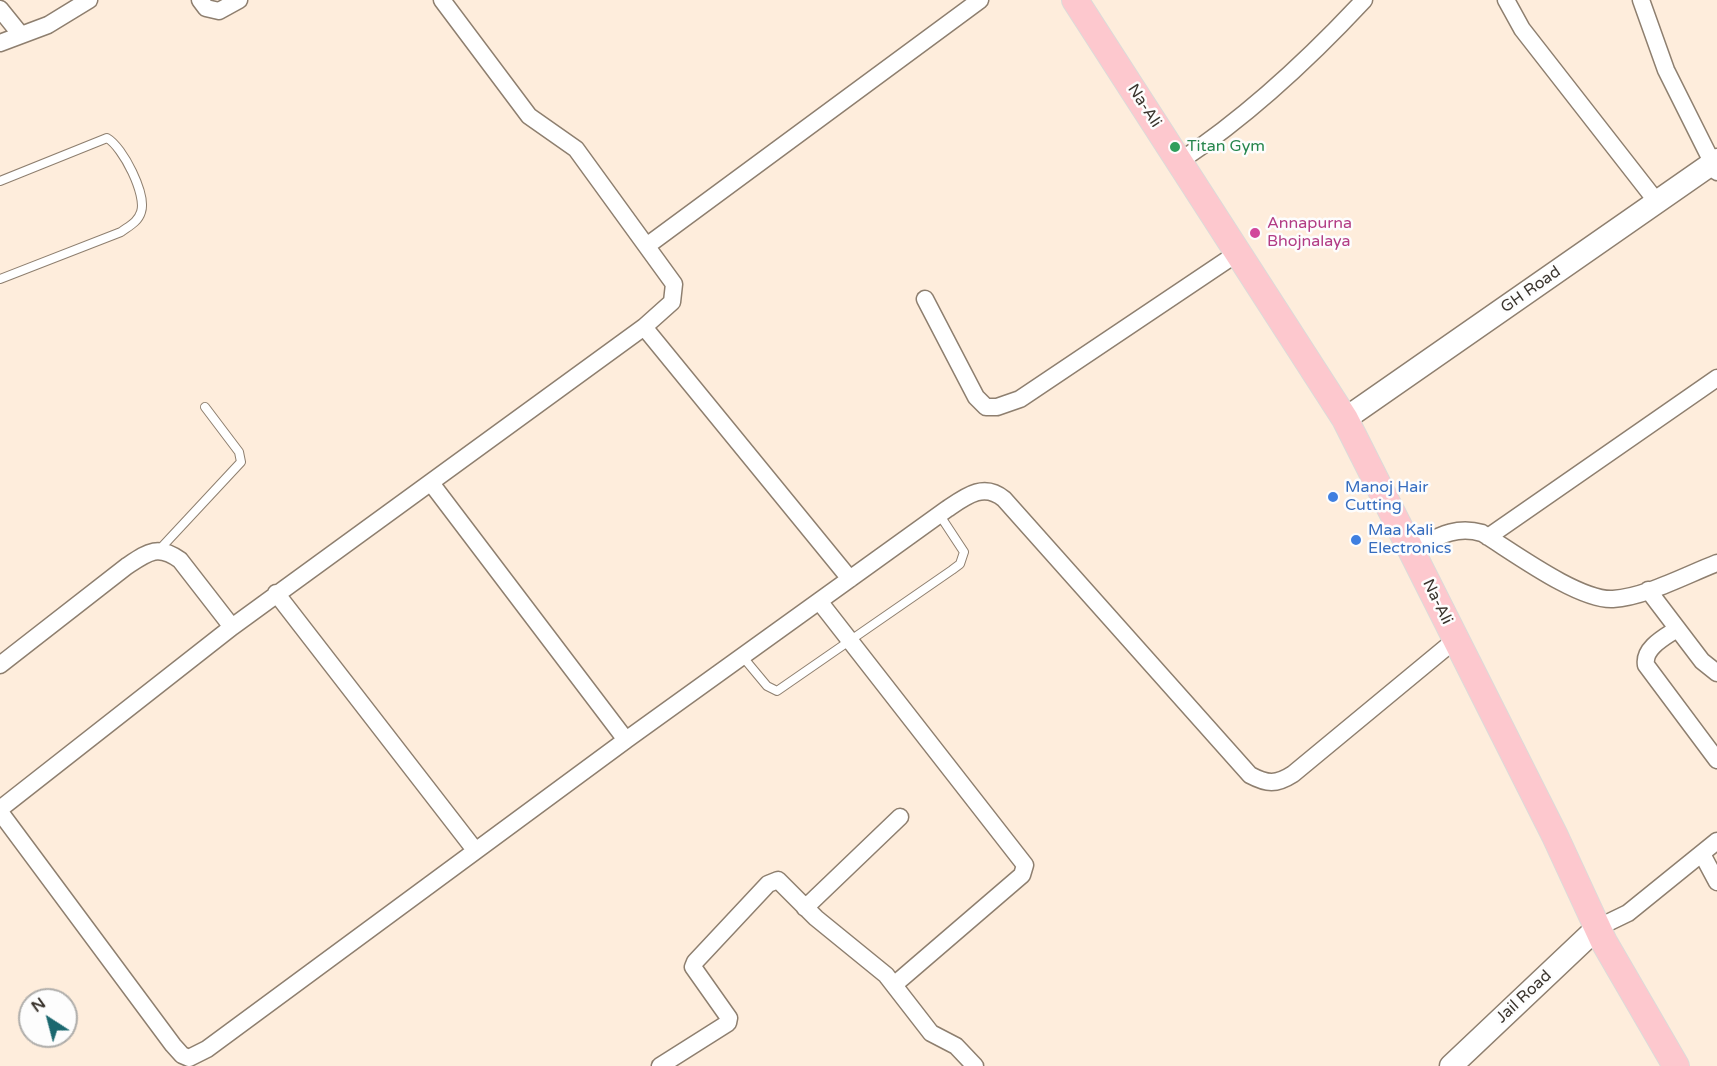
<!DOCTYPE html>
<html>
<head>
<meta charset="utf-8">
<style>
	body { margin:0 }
	#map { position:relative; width:1717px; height:1066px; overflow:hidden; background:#feeddc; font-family:"Varela Round",sans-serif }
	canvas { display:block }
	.north { position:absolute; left:18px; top:988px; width:60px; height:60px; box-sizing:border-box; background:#fdfdfd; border:2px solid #afadaa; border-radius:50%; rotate:324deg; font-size:16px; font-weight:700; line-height:24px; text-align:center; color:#3b352e }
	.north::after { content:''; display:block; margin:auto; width:21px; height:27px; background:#1b686f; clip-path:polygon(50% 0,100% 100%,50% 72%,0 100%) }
</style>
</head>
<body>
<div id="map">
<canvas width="1717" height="1066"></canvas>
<div class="north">N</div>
</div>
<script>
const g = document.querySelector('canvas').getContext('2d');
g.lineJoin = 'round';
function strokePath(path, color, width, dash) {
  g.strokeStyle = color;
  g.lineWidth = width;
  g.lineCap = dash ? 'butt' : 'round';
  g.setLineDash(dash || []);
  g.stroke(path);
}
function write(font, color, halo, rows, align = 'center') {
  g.font = font + ' "Varela Round",sans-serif';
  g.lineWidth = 5;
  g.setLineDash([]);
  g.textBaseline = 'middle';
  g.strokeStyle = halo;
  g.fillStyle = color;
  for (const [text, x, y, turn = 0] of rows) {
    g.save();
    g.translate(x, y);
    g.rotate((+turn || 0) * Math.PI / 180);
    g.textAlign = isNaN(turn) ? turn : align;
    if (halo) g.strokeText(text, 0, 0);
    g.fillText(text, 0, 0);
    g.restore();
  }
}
const lane = new Path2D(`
	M0 181 107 138C123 147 147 195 141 212 138 222 129 226 121 232L0 279
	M159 550 241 462 239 452 205 407
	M742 656 767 686 777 691 952 570 960 564 964 552 939 514`);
const street = new Path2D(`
	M200 0 206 8 219 11 239 0
	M1506 0 1522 29 1657 202
	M1641 0 1666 70 1717 172
	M0 9 21 35
	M0 43 48 25 89 0
	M1180 161C1248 116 1308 60 1364 0
	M648 245 980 0
	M925 299 976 397 986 407H997L1020 399 1239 252
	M644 327 850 579
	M431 483 626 740 947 509C966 496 984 482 1004 499L1250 775C1267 784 1276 785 1293 774L1455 640
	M1488 537 1717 378
	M1411 550C1436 538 1454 525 1482 533 1513 552 1579 601 1613 599 1645 597 1686 575 1717 563
	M1648 590 1702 661 1717 673
	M276 593 475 850
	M819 601 1025 865 1022 875 894 985
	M1677 629C1665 637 1643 648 1646 665L1717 760
	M0 665 127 566C148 552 158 544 180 560L232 627 644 327 672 302 674 284 576 149 529 116 442 0
	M0 809 232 627
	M0 812 173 1045 182 1055 189 1058 207 1049 626 740
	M1702 854 1717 882
	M805 908 900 817
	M1597 928 1628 913 1717 841
	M660 1066 728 1023 729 1018 693 967 695 962 768 884 778 880 816 918 886 975 931 1033 956 1046 975 1066`);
const secondary = new Path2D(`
	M1345 419 1717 160
	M1451 1066 1597 928`);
const primary = new Path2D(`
	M1075 0 1345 419 1555 836 1604 942 1676 1066`);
strokePath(lane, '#8e7f6f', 10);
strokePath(street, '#8e7f6f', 19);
strokePath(secondary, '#8e7f6f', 25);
strokePath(primary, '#dcdbd9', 28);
strokePath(lane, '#fff', 8);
strokePath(street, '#fff', 16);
strokePath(secondary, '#fff', 22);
strokePath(primary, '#fdc8ce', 26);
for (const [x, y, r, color] of [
	[1175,147,6,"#2e9e5b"],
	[1255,233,6,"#d1479c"],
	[1333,497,6,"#3f7fe0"],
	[1356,540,6,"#3f7fe0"]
]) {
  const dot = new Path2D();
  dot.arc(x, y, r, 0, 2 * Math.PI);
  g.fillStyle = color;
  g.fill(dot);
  strokePath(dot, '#fdfdfd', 2);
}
write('16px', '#3b352e', '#fdfdfd', [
	["Na-Ali",1144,106,57],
	["GH Road",1531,290,-35],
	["Na-Ali",1437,602,64],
	["Jail Road",1524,997,-43]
]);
write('16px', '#27864d', '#fdfdfd', [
	["Titan Gym",1187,147]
], 'left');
write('16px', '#b23c85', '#fdfdfd', [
	["Annapurna",1267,224],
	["Bhojnalaya",1267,242]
], 'left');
write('16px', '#366cbe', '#fdfdfd', [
	["Manoj Hair",1345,488],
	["Cutting",1345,506],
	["Maa Kali",1368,531],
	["Electronics",1368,549]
], 'left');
</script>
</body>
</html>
